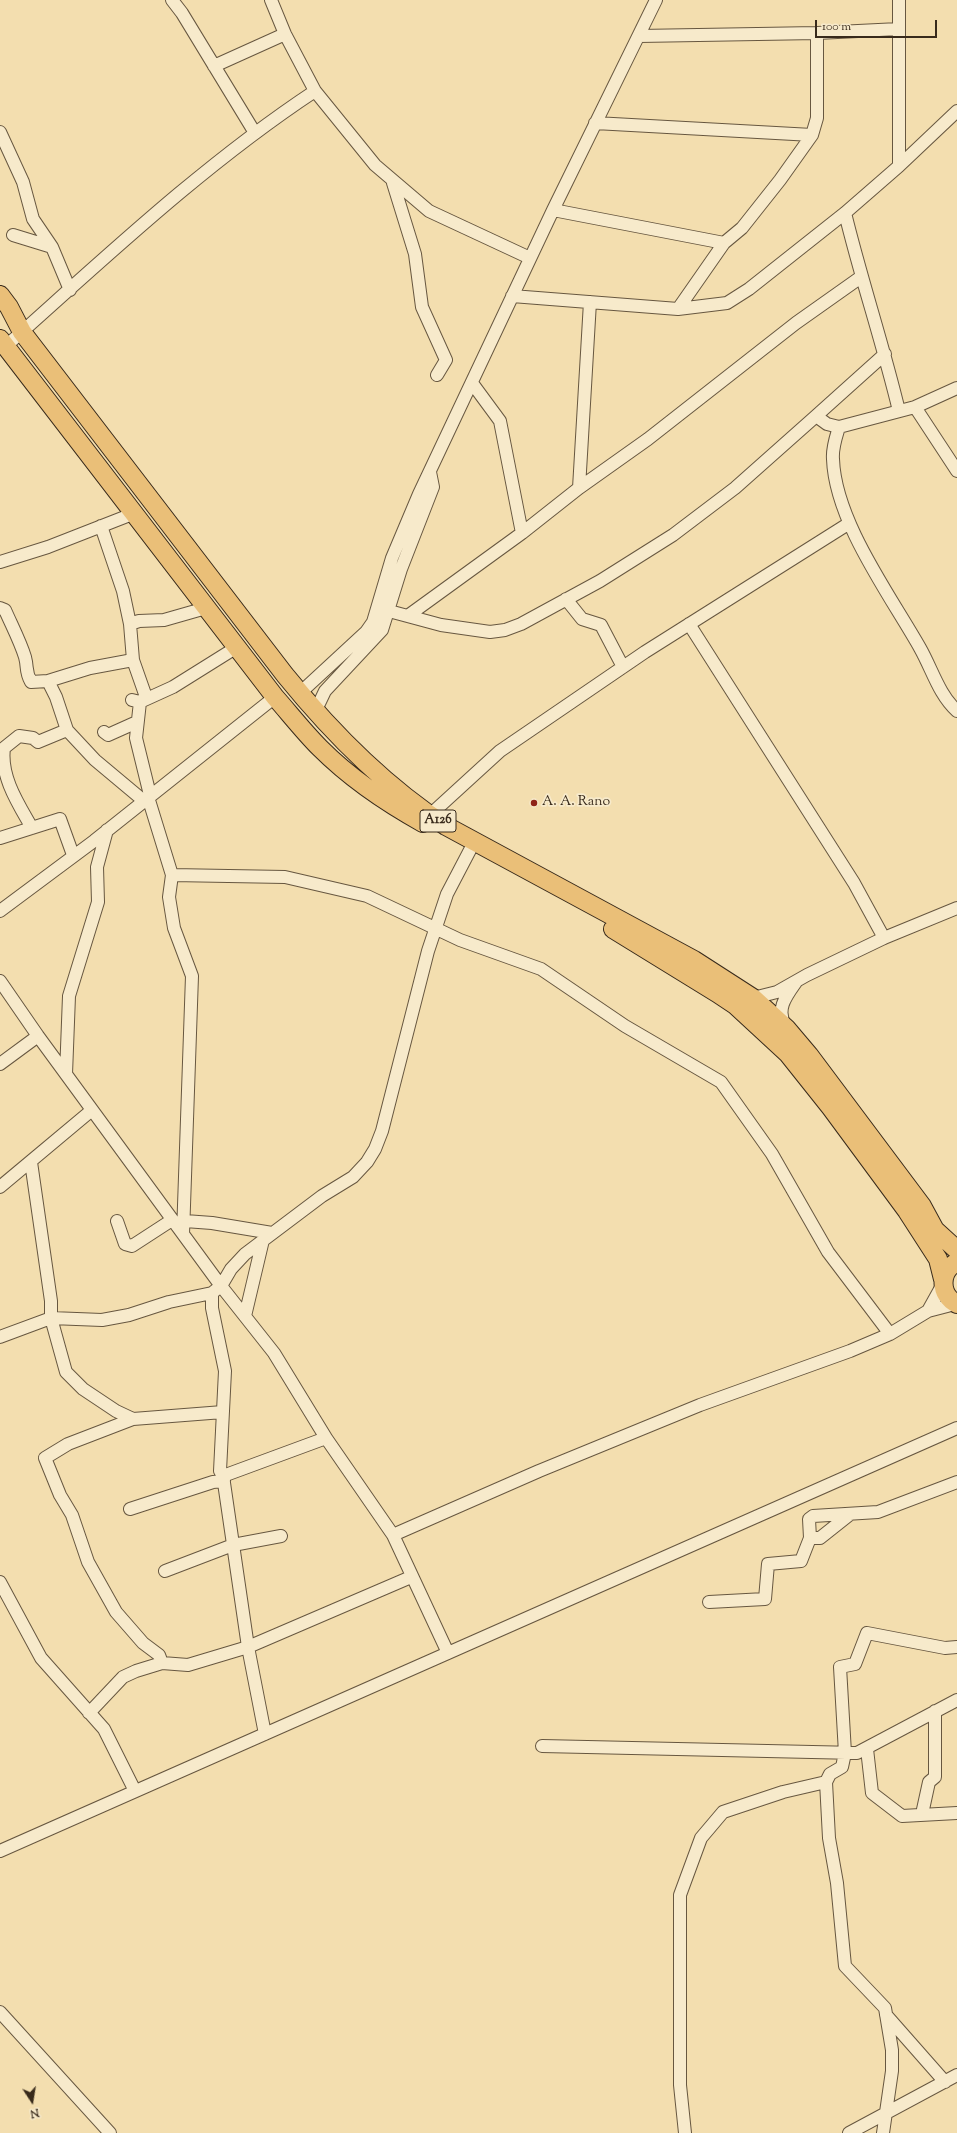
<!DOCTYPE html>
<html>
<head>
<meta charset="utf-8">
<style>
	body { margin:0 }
	#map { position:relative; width:957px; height:2133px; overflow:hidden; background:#f3deaf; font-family:"Sorts Mill Goudy",serif }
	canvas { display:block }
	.north { position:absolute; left:12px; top:2081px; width:40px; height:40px; -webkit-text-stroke:3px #f7eacb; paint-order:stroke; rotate:168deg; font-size:11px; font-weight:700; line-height:16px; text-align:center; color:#382a1b }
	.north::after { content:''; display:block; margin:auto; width:14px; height:18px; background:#382a1b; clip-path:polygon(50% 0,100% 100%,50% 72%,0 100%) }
	.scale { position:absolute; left:815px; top:20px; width:122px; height:18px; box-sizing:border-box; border:2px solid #382a1b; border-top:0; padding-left:5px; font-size:12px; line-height:14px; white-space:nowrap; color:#382a1b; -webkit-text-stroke:3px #f7eacb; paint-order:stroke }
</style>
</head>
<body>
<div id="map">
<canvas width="957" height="2133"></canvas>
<div class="north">N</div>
<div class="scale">100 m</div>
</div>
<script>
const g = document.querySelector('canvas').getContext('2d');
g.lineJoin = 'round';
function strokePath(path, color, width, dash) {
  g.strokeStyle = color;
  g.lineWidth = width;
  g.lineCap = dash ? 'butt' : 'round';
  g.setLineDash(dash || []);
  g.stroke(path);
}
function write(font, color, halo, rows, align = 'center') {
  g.font = font + ' "Sorts Mill Goudy",serif';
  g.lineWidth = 3.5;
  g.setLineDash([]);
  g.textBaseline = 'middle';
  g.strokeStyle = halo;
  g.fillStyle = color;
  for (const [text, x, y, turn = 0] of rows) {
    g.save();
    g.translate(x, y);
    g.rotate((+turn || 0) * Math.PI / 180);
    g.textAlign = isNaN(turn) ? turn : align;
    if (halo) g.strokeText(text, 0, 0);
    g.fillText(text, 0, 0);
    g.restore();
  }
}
const minor = new Path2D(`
	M172 0 182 13 255 133
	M271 0 285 34 315 91
	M639 36 817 33 899 29
	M214 66 285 34
	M595 123 812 135
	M0 132 23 182 33 219 52 247 13 235
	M899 166V0
	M393 183 415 254 422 307 446 360 437 375
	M553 210 724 243
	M845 213C861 279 883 344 899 411
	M52 247 70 290
	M512 296 678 309 727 303 749 289 845 213 899 166 957 111
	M678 309 724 243 742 228 780 180 812 135 817 118V33
	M5 347C105 258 203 165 315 91L375 165 429 211 530 258
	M472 383 500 421 522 533
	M915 407 957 471
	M816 416 885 354
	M839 427C836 437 832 448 833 459 835 521 890 595 920 648 932 669 939 695 957 711
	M579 488 590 302
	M101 526 123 591 130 624 133 660 146 697 140 702 136 738 150 795
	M0 562 48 547 135 513
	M566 599 582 619 601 625 623 667
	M0 608 5 610C12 626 20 641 25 657 28 668 25 671 31 682L48 681 90 668 133 660
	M389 611 441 625 490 632 505 630 521 624 600 581 673 535 735 488 816 416 827 424 839 427 915 407 957 388
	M409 615 522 533 579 488 648 439 796 323 861 277
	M130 624 139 621 164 620 206 608
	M689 624 854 883 884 938
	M48 681 56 697 67 730 95 760 144 801
	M300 693 366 632 373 622 392 558 419 494 553 210 656 0
	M132 700 140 702 173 687 237 647
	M315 712 325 691 382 630 401 569 433 487 430 472
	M104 732 108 735 137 722
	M148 797 172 875 169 897 174 928 192 976 183 1234
	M430 815 500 751 645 652 848 524
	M32 828C19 805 0 777 4 748L19 736 33 738 38 742 67 730
	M0 838 60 819 73 855
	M172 875 285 877 367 896 460 940 541 969 625 1026 721 1082 772 1154 828 1252 890 1334
	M0 911 94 841 275 697
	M0 981 38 1036 221 1286 274 1353 326 1438 393 1535 448 1653
	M753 998 777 992 807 975 884 938 957 908
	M786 1027C775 1010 786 996 796 982
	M0 1064 38 1036
	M66 1074 69 996 98 902 97 867 107 830
	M31 1162 51 1301V1318L66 1372 83 1389 116 1411 133 1419
	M0 1187 92 1110
	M117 1221 125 1244 132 1246 172 1220
	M177 1226 185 1221 212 1223 272 1233
	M212 1293V1308L225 1371 220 1471 223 1476 248 1647 265 1734
	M928 1311 943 1284
	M245 1316 263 1240
	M0 1337 51 1318 102 1320 129 1315 169 1302 212 1293 221 1286 231 1269 245 1254 322 1196 353 1177 367 1162 375 1149 382 1131 428 951 447 894 470 850
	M223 1476 326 1438
	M130 1509 213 1482 224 1481
	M849 1515 820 1538H810L809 1519 813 1516 878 1512 957 1482
	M393 1535 539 1471 700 1405 850 1351 890 1334 928 1311 955 1304
	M165 1571 233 1545 281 1536
	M0 1582 41 1658 104 1729 135 1791
	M709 1602 765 1599 768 1564 801 1561 810 1538
	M162 1663 159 1655 143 1643 116 1612 88 1562 72 1515 60 1495 45 1458 68 1444 133 1419 223 1412
	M89 1713 123 1677 136 1671 162 1663 188 1665 248 1647 411 1577
	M542 1746 857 1753 957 1700
	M867 1749 872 1793 902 1816 957 1813
	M922 1814 929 1782 935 1777V1711
	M0 1851 957 1428
	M0 2012 110 2133
	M886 2015 945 2082
	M685 2133 680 2085V1895L701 1838 723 1812 783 1792 826 1782
	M849 2133 957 2075
	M883 2133 892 2071V2050L885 2008 845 1966 837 1883 829 1838 826 1782 830 1774 842 1767 845 1753 840 1667 855 1664 867 1633 945 1648 957 1647`);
const highway = new Path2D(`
	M0 295 9 307 22 332 285 675C332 733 383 785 446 826L694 960 753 998 787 1029 809 1055 922 1206 935 1230 957 1250
	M0 339 275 697C290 714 304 732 320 748 350 778 385 802 423 823
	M613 929 717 993 735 1005 788 1054 831 1108 907 1211 938 1259 943 1279
	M957 1262C939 1271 939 1295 957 1304`);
strokePath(minor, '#675740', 14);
strokePath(highway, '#382a1b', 20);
strokePath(minor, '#f7eacb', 12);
strokePath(highway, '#eabf78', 18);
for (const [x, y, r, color] of [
	[534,803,4,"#8f2418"]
]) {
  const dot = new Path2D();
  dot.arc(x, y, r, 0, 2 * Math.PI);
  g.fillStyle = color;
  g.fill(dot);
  strokePath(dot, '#f7eacb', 1.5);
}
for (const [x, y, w] of [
	[438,821,36]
]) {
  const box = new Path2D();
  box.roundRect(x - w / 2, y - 11, w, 22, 3);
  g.fillStyle = '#f7eacb';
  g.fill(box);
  strokePath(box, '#382a1b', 1);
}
write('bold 13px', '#382a1b', null, [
	["A126",438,821]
]);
write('14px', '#382a1b', '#f7eacb', [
	["A. A. Rano",542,803]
], 'left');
</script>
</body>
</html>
